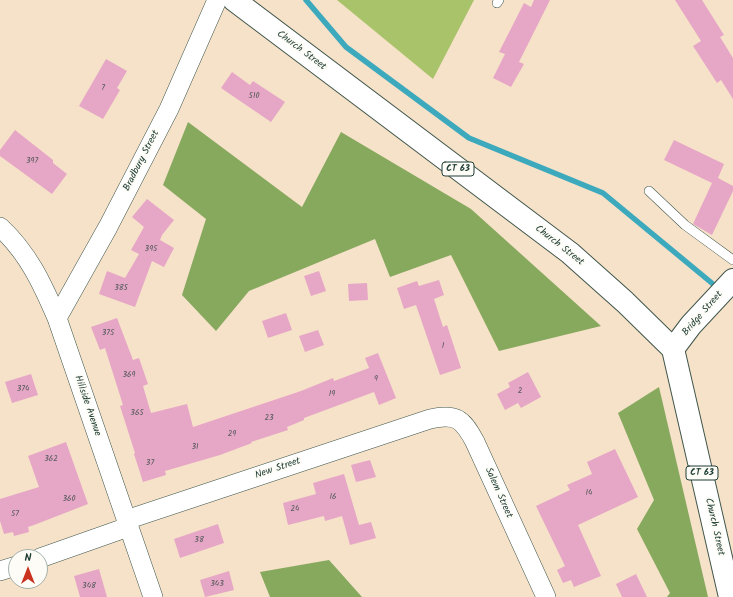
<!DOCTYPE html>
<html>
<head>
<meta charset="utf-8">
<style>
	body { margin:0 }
	#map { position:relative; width:733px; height:597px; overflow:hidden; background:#f6e1c9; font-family:Kalam,sans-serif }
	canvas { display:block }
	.north { position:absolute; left:8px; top:549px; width:40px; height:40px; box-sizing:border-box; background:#fdfcf7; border:1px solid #a4b0a9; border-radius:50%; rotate:0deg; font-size:11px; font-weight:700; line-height:16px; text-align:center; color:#1f3d34 }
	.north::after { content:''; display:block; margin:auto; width:14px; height:18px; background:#c8321e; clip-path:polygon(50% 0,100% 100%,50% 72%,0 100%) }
</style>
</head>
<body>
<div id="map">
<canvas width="733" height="597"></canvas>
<div class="north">N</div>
</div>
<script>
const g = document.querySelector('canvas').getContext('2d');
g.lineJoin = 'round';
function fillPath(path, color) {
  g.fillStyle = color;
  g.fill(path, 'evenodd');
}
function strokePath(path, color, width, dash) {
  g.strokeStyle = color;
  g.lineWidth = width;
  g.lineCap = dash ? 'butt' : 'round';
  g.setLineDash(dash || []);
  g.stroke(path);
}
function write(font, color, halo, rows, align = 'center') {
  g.font = font + ' Kalam,sans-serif';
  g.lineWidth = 4;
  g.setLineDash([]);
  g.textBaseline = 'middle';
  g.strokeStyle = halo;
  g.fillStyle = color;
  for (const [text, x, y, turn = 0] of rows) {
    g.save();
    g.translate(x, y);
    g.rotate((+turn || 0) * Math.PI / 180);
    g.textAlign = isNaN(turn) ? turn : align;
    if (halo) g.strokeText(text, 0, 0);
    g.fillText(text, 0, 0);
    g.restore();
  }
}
fillPath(new Path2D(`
	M337 0H474L433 79Z`), '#a8c36a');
fillPath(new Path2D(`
	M188 122 302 207 341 132 471 209 601 326 499 351 451 255 390 277 375 239 249 291 216 331 182 295 206 219 163 185Z
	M659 387 708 597H667L670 593 637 529 654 500 618 413Z
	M329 560 362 597H270L260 572Z`), '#86a95e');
strokePath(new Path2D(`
	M306 0 346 47 469 138 603 193 719 289`), '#3da9bd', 5.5);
fillPath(new Path2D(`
	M534 0H550L519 62 524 64 511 87 493 78 505 54 499 52 524 3 531 7Z
	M675 0H702L724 35 720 37 733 58V99L721 80 717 83 693 46 701 41Z
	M106 59 127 71 117 88 120 90 103 119 79 106Z
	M232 72 250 85 253 81 285 102 271 122 221 88Z
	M15 130 53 160V163L67 174 52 194 0 156V150Z
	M674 140 724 164 718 178 733 186V191L712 235 693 224 712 183 664 160Z
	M147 199 174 220 162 235 160 240 174 248 164 267 152 261 135 307 99 294 107 271 125 278 139 254 131 250 144 227 132 217Z
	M319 271 326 291 311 296 304 276Z
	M439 280 444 295 434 299 443 327 447 325 461 368 440 375 416 305 404 309 397 288 417 281 419 286Z
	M367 283 368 300 349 301 348 284Z
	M286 313 292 330 268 338 262 321Z
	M117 318 133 360 139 358 148 384 143 386 151 413 187 404 193 427 301 391 333 378 334 381 369 368 365 358 378 353 396 398 379 405 374 392 304 418V420L287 427 288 430 251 442 252 443 220 455 165 471 166 475 143 482 134 454 135 453 120 406 123 405 105 348 100 350 91 327Z
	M318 330 324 345 305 352 299 336Z
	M528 372 541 397 521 408 518 403 505 410 497 394 510 387 508 383Z
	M31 374 38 395 12 403 5 382Z
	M66 442 88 504 34 525 28 527 29 532 14 536 13 532 4 534 0 521V499L39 487 28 456Z
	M615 449 638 497 578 525 601 576 574 587 571 580 563 583 557 570 565 566 536 506 570 490 567 485 592 474 587 462Z
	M370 460 376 477 356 482 351 465Z
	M344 474 359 525 371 522 376 538 350 545 342 516 325 521 324 516 288 525 283 503 316 494 313 483Z
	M218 524 224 543 180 558 174 539Z
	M99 569 107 597H80L74 576Z
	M229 571 234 590 205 597 200 580Z
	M636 574 647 597H622L616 584Z`), '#e6a7c6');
const service = new Path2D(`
	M497 3 499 0
	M649 191 685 225 733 260`);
const minor = new Path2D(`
	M0 227C28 253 42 283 57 318L153 597
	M57 318 108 227 169 109 217 0
	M126 520 430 419C456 413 463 419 475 442L546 597
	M40 558 128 527
	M0 571 16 566`);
const secondary = new Path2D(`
	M673 349 691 325 733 280`);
const primary = new Path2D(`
	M234 0 570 253 625 302 673 349 730 597`);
strokePath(service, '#3f564a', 10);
strokePath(minor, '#3f564a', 20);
strokePath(secondary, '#3f564a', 24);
strokePath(primary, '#3f564a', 24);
strokePath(service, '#fff', 9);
strokePath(minor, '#fff', 19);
strokePath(secondary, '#fff', 22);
strokePath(primary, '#fff', 22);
write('8px', '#515858', null, [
	["7",103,89],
	["510",254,97],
	["397",32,162],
	["395",151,250],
	["385",121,289],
	["375",108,334],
	["1",443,347],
	["369",129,376],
	["9",376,380],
	["374",23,390],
	["2",520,392],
	["19",332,395],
	["365",137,414],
	["23",269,419],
	["29",232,435],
	["31",195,448],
	["362",51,460],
	["37",150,464],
	["14",589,494],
	["16",333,498],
	["360",69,500],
	["24",295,510],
	["57",15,515],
	["38",199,541],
	["343",217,585],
	["348",89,587]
]);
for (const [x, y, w] of [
	[458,169,32],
	[702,473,32]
]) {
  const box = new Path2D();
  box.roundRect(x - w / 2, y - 7, w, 14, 3);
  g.fillStyle = '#fdfcf7';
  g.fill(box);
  strokePath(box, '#1f3d34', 1);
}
write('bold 9px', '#1f3d34', null, [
	["CT 63",458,169],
	["CT 63",702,473]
]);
write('10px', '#1f3d34', '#fdfcf7', [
	["Church Street",301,51,37],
	["Bradbury Street",142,161,-63],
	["Church Street",559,246,38],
	["Bridge Street",703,314,-49],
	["Hillside Avenue",87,406,71],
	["New Street",278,469,-19],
	["Salem Street",498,493,66],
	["Church Street",714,527,77]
]);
</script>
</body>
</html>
